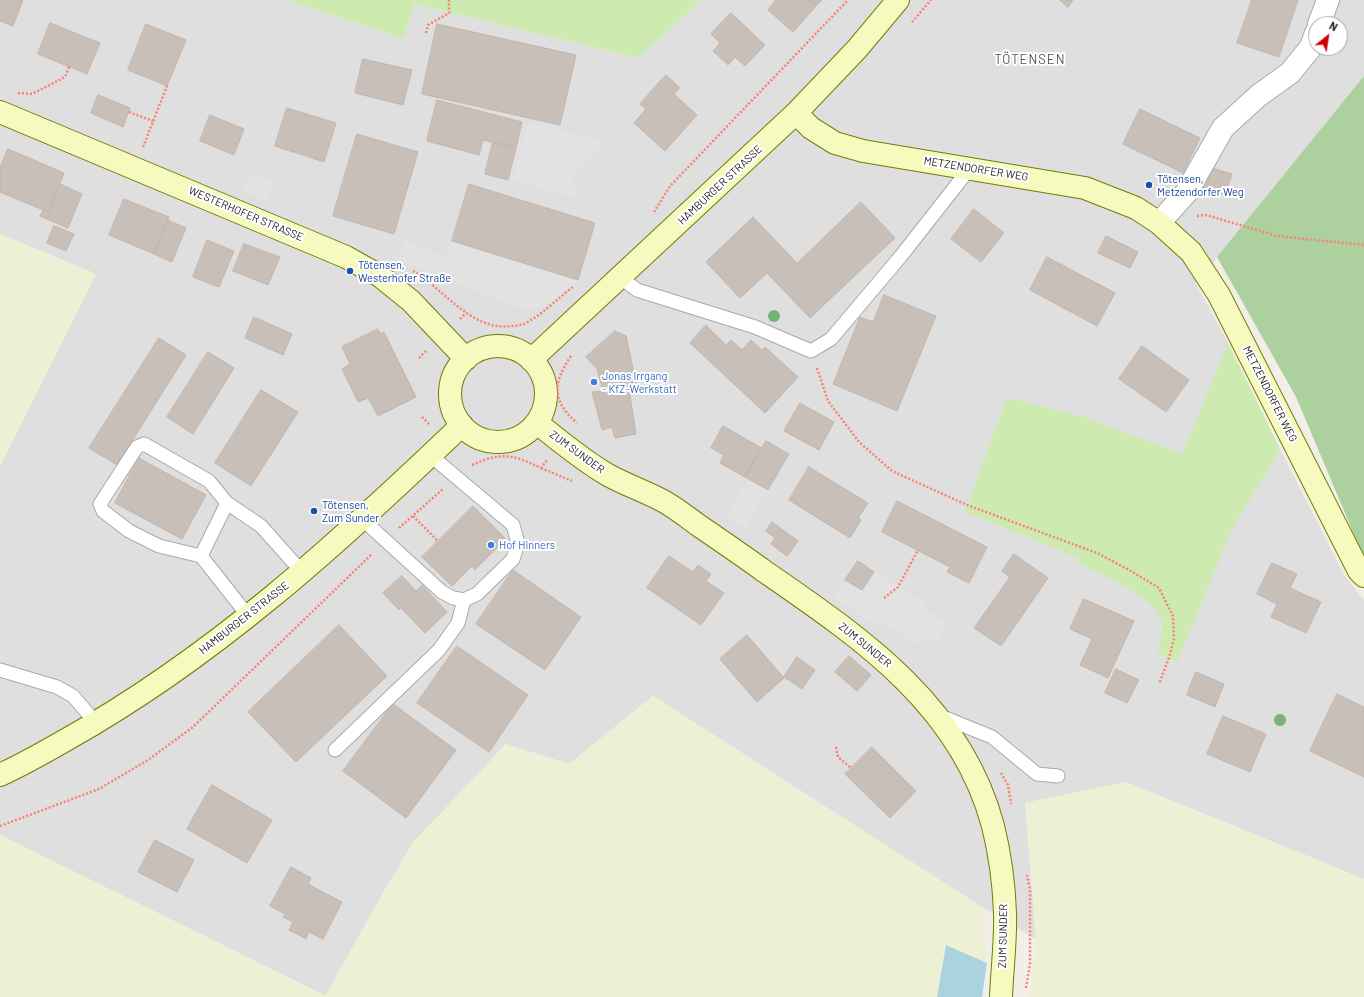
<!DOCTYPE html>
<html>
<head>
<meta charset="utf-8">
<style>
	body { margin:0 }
	#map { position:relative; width:1364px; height:997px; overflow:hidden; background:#f2efe9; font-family:Barlow,sans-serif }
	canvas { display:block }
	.north { position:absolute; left:1308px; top:16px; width:40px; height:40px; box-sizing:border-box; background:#fff; border:1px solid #a7a7a7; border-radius:50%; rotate:30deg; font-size:11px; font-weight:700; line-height:16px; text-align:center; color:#222 }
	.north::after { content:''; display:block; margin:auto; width:14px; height:18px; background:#d40000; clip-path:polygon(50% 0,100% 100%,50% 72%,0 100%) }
</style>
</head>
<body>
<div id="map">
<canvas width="1364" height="997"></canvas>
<div class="north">N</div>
</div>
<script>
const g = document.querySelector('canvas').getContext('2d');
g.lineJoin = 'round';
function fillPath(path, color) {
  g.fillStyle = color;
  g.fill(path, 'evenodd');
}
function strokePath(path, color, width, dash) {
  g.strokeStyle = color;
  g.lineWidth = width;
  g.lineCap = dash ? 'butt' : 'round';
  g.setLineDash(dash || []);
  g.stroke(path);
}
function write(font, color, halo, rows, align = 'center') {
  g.font = font + ' Barlow,sans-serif';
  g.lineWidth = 4;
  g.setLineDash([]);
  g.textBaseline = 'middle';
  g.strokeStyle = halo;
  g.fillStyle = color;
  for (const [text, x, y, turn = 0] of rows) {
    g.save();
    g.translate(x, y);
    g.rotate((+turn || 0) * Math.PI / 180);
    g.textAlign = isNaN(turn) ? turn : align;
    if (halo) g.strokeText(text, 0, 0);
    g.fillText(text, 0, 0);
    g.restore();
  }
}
fillPath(new Path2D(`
	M0 0H286L404 39 414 4 637 58 702 0H1364V76L1196 284 1228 343 1280 449 1344 575 1364 600V879L1126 782 1025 803 1036 939 982 907 653 696 569 764 505 744 384 891 326 996 0 835V466L96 274 0 234ZM1316 24H1340V48H1316Z`), '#e0dfdf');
fillPath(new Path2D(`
	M0 234 96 274 0 466Z
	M653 696 982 907 987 963 946 945 937 997H0V835L325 996 384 891 414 841 506 744 569 764Z
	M1126 782 1364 879V997H1029L1036 939 1025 803Z`), '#eef0d5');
fillPath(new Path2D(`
	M286 0H702L638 58 414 4 404 39Z
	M1228 343 1280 449 1230 533 1178 661 1157 653C1160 641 1165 628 1160 616 1151 596 1097 573 1077 562L1079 558 965 512 1007 398 1081 416 1182 454Z`), '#cdebb0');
fillPath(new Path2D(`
	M1364 76V558L1296 397 1217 257Z`), '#add19e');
fillPath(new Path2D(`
	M528 121 603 142 573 178 579 194 576 198 512 180Z
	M250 173 273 182 266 201 243 191Z
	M405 241 444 256 452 241 578 280 554 301 539 307 519 308 399 260Z
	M749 479 768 490 745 528 725 516Z
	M874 572 927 604 925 609 949 624 937 642 927 636 921 646 880 620 876 625 834 598 845 580 863 590Z`), '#e2e2e2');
fillPath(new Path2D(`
	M946 945 987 963 982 997H937Z`), '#aad3df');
const building = new Path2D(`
	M0 0H23L13 26 0 21Z
	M776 0H809L816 6 793 32 768 10Z
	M809 0H822L816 6Z
	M1060 0H1073L1068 7Z
	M1252 0H1298L1279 57 1237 43Z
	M731 13 765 45 745 66 735 57 728 65 713 51 720 43 711 34Z
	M50 23 100 43 87 74 38 54Z
	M146 24 186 40 167 86 128 70Z
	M437 24 576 55 560 125 422 94Z
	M363 59 412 70 403 105 355 93Z
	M666 75 680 88 674 94 697 115 665 151 634 123 646 109 640 104Z
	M98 95 130 108 123 127 91 113Z
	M437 100 522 122 516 148 483 140 479 155 427 141Z
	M287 108 336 123 324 162 275 146Z
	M1140 109 1200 138 1183 173 1123 144Z
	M210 115 244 129 234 155 200 141Z
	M357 134 418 152 394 234 333 216Z
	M493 142 516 148 508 180 485 174Z
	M8 149 64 173 48 212 0 192V168Z
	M1209 167 1232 174 1225 195 1202 188Z
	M60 184 82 194 68 228 40 216 43 210 48 212Z
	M469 184 595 223 578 280 452 241Z
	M124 199 169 217 154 254 109 235Z
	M861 202 895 238 810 318 767 273 740 298 706 262 753 217 797 263Z
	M974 209 1004 233 981 262 951 239Z
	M168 220 186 228 172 262 154 254Z
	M54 226 74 234 66 251 47 243Z
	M1106 236 1138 252 1130 268 1098 253Z
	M207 240 234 251 219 287 193 277Z
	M244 244 280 257 268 285 233 271Z
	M1047 257 1115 293 1097 326 1030 290Z
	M884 295 936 316 897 411 833 384 860 317 873 322Z
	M254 317 292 334 283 355 245 338Z
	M706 325 726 345 731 340 742 350 751 340 762 350 765 347 798 377 765 413 690 343Z
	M378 329 380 334 384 332 416 397 378 416 368 398 358 402 342 369 350 364 342 347Z
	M615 331 626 336 637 386 629 389 636 434 615 438 612 427 602 430 592 392 603 391 597 369 586 357Z
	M159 338 186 355 117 465 89 448Z
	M1142 346 1189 380 1166 412 1119 379Z
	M208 352 234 368 193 434 167 417Z
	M261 390 298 412 251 486 215 463Z
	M800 403 834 422 819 450 784 431Z
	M723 426 762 448 745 477 720 463 724 455 711 448Z
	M766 441 789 454 768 490 745 477Z
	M139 458 206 495 182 539 115 503Z
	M809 467 868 503 858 518 861 520 850 538 789 500Z
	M897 501 987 547 969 583 947 572 950 567 882 532Z
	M473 506 506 539 475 570 472 566 452 586 422 557Z
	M772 522 798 541 787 556 771 544 775 538 766 531Z
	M1014 554 1048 578 1001 646 974 628 1010 577 1002 571Z
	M669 556 693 572 698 565 711 574 706 581 724 593 701 625 647 588Z
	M858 561 874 572 862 590 845 580Z
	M1272 563 1297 574 1290 588 1321 602 1306 633 1271 617 1277 604 1257 594Z
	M513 570 581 617 545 670 476 624Z
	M402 576 416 591 422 585 447 612 425 633 401 608 399 610 383 593Z
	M1084 599 1134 621 1108 678 1080 665 1092 639 1070 629Z
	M339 625 387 676 296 762 248 712Z
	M747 635 784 678 757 702 720 659Z
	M457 646 528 695 489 752 417 703Z
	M849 656 871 675 857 691 835 672Z
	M797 657 815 670 802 689 784 677Z
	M1116 669 1139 680 1127 703 1105 693Z
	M1196 672 1224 684 1215 707 1187 695Z
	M1337 694 1364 707V777L1310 751Z
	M393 704 456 750 406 818 343 771Z
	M1223 716 1266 734 1250 772 1207 754Z
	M872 747 916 791 890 818 845 774Z
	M212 785 272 820 247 863 187 829Z
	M155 840 194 860 177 892 138 872Z
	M291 867 311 878 308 884 342 902 323 939 309 932 306 939 289 930 293 922 283 917 285 914 270 906Z`);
fillPath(building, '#c7bfb8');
strokePath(building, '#c4b6ab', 1);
const lane = new Path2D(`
	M620 277 637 290 755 327 811 351 831 339 901 256 970 168
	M362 519 442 592 453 598 464 600 477 594 513 559 518 543 513 525 430 455
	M201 556 227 503
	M249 617 201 556 159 546 129 531 103 511 100 504 137 447 144 444 209 481 227 503 261 526 302 572
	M0 670 57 687 73 696 96 723
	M938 715 992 737 1037 774 1058 776
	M335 750 439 650 458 623 464 600`);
const street = new Path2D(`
	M1319 24 1328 0
	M1159 223 1186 193 1223 128 1258 96 1290 73 1311 47 1316 33`);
const secondary = new Path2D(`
	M0 112 346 257 380 276 411 301 466 359
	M796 113 811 128 835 143 863 151 1085 188 1136 208 1159 223 1191 252 1219 295 1359 571 1364 576
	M450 394a48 48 0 1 1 96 0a48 48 0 1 1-96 0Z
	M531 360 796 113 857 49 898 0
	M537 423C560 441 582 460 608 475 626 485 647 492 665 502 677 509 687 517 698 525 720 540 742 555 764 571 861 638 961 705 993 826 1000 854 1004 885 1005 913 1006 941 1002 969 1001 997
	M0 775C22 765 43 753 64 741 213 658 339 543 462 425`);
strokePath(lane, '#a9a9a9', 15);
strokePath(street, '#a9a9a9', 24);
strokePath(secondary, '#707d05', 24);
strokePath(new Path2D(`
	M912 22 931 0
	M426 33 428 25 449 13V0
	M18 93 32 94 65 77 69 67
	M129 112 153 121
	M143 147 167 86
	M654 212 670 186 848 0
	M1197 216 1206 215 1277 236 1364 245
	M413 271C444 289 472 332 512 326 516 326 520 325 524 324 542 315 557 299 573 287
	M460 319 466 313
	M571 356C553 383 551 400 577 423
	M419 358 427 350
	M817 368 828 401 859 442 892 471 967 505 1097 553 1131 571 1159 588 1173 616 1174 639 1169 658 1159 684
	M422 417 430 425
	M472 465C501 452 512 454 541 468L547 460
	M541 468 572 481
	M413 516 438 541
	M399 528 443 489
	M884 598 898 587 918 550
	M836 747 838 757 851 768
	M1001 773 1008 785 1011 804
	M0 826 99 789 148 760 193 727 372 554
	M1026 988 1030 964V890L1027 875`), '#fa8072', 2.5, [2, 2]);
strokePath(lane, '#fff', 13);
strokePath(street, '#fff', 22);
strokePath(secondary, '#f7fabf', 22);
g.fillStyle = '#74b475';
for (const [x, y] of [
	[774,316],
	[1280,720]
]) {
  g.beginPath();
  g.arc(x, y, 6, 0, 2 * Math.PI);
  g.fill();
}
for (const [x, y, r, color] of [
	[1149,185,4,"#1a4fb4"],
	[350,271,4,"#1a4fb4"],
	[594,382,4,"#3f7fe0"],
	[314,511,4,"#1a4fb4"],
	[491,545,4,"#3f7fe0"]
]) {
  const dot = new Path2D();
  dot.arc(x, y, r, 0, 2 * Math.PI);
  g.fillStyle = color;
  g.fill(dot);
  strokePath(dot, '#fff', 1.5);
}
write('11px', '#222', '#fff', [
	["METZENDORFER WEG",976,169,9],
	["HAMBURGER STRASSE",720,185,-43],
	["WESTERHOFER STRASSE",246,214,23],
	["METZENDORFER WEG",1270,394,63],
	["ZUM SUNDER",577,452,36],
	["HAMBURGER STRASSE",244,618,-38],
	["ZUM SUNDER",865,645,39],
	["ZUM SUNDER",1003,936,-89]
]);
write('11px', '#164399', '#fff', [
	["Tötensen,",1157,179],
	["Metzendorfer Weg",1157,192],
	["Tötensen,",358,265],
	["Westerhofer Straße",358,278],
	["Tötensen,",322,505],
	["Zum Sunder",322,518]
], 'left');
write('11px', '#366cbe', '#fff', [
	["Jonas Irrgang",602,376],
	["- KfZ-Werkstatt",602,389],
	["Hof Hinners",499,545]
], 'left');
g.letterSpacing = '1px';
write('13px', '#555', '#fff', [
	["TÖTENSEN",1030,60]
]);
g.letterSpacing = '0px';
</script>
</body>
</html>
